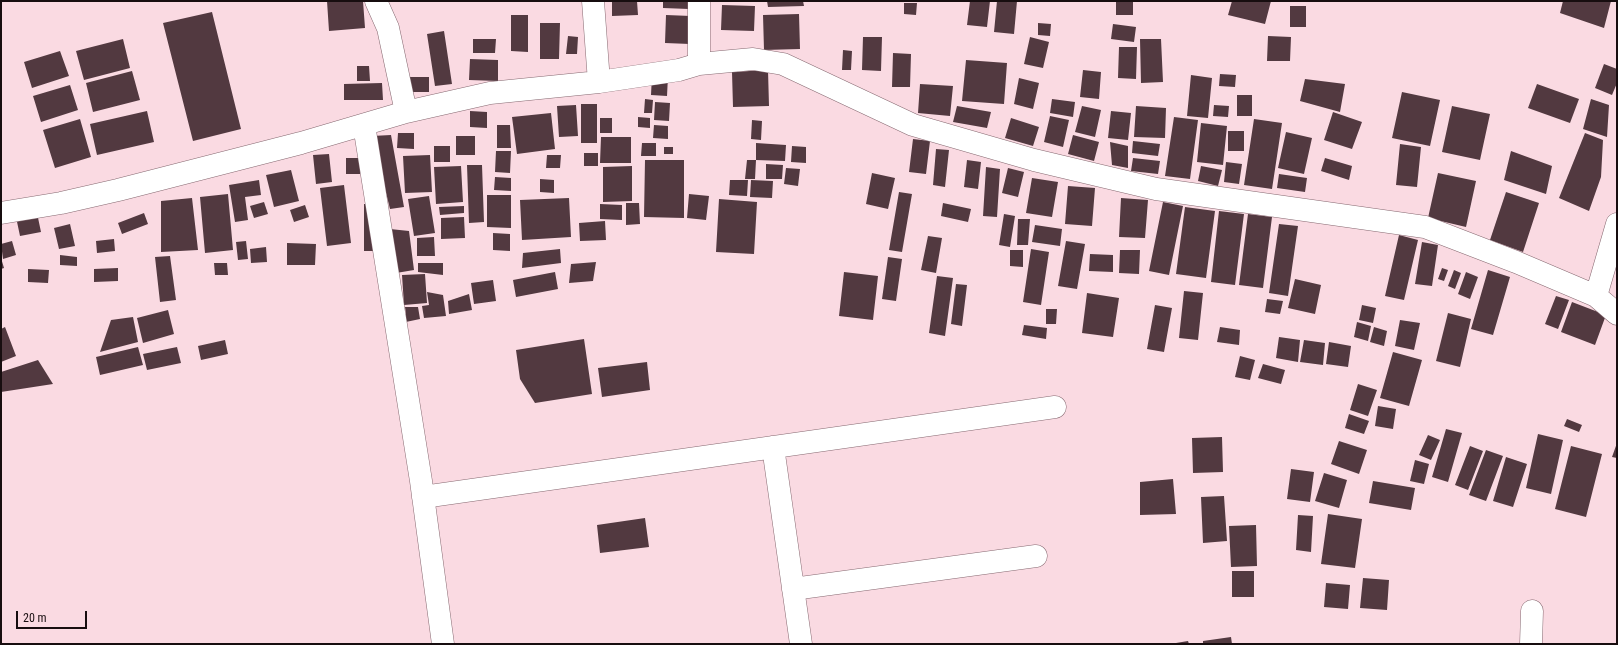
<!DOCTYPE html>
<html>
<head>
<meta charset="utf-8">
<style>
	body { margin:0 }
	#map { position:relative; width:1618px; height:645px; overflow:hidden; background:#fadae2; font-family:"Roboto Condensed",sans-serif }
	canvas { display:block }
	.frame { position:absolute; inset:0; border:2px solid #170d0f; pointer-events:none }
	.scale { position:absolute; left:16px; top:611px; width:71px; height:18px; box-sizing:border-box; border:2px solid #170d0f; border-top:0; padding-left:5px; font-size:12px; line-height:14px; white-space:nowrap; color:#170d0f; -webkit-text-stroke:3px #fadae2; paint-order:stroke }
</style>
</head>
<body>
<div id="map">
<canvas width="1618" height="645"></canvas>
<div class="frame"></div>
<div class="scale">20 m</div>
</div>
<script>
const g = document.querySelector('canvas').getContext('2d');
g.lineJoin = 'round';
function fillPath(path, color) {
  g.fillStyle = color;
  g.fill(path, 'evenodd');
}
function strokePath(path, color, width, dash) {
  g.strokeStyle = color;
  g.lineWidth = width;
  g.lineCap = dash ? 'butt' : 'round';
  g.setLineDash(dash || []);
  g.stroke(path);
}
fillPath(new Path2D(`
	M327 1H363L365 28 329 31Z
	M612 1H637L638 15 612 16Z
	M663 1H689V9L663 8Z
	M767 1H803L804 6 768 7Z
	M970 1H990L987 27 967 25Z
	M997 1H1017L1014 34 994 32Z
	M1116 1H1133V15H1116Z
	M1232 1H1271L1265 24 1228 15Z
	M1563 1H1611L1604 28 1560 13Z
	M904 3H917L916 15 904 14Z
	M722 5 755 6 754 31 721 30Z
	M1290 6H1306V27H1290Z
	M212 12 241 129 193 141 163 23Z
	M799 14 800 49 764 50 763 15Z
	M511 15H528V52L511 51Z
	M666 15 691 16 690 44 665 43Z
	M540 23H560L559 59H540Z
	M1038 23 1051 24 1050 36 1038 35Z
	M1113 24 1136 27 1134 42 1111 39Z
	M444 31 452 84 435 86 427 34Z
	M568 36 578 37 577 54H566Z
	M1268 36 1291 37 1290 61H1267Z
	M863 37H882L881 71 862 70Z
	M1030 37 1049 42 1043 68 1024 64Z
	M123 39 130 68 84 80 76 51Z
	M473 39H496L495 53H473Z
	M1140 39H1161L1163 82 1141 83Z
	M1119 47H1137L1136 79 1118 78Z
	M843 50 852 51 851 70H842Z
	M60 51 69 76 32 88 24 62Z
	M893 53 911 54 910 87H892Z
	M470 59 498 60V81L469 80Z
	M966 60 1007 63 1004 104 962 101Z
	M1604 64 1617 69V83L1612 95 1595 88Z
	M357 66H369L370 81H357Z
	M768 70 769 106 733 107 732 72Z
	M1083 70 1101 72 1099 99 1080 97Z
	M132 71 140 100 93 112 86 83Z
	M1220 74 1236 75 1235 87 1219 86Z
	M652 75 668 76 667 96 651 95Z
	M1191 75 1212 78 1208 118 1187 116Z
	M408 77H429V92H408Z
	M1019 78 1039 83 1033 109 1014 104Z
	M1305 79 1345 84 1340 112 1300 101Z
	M382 83 383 100H344V84Z
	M920 84 953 86 950 116 918 113Z
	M1537 84 1579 99 1570 123 1528 108Z
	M70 85 78 110 41 122 33 96Z
	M1402 92 1440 100 1430 146 1392 138Z
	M1237 95H1252V116H1237Z
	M645 99 653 100 652 113H644Z
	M1052 99 1075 102 1073 117 1050 113Z
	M1591 99 1609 105 1607 137 1583 129Z
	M655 102 670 103 669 121 654 120Z
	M581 104H597V143H581Z
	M576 105 578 136 559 137 557 106Z
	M1214 105 1229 106 1228 117 1213 116Z
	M957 106 991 112 987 128 953 122Z
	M1082 106 1101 110 1095 137 1075 132Z
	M1136 106 1166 108 1165 138 1134 137Z
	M1452 106 1490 114 1480 160 1442 152Z
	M147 111 154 142 97 155 90 124Z
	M470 111 487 112V128L470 127Z
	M1111 111 1131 113 1128 140 1108 138Z
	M1333 112 1362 122 1352 149 1324 140Z
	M551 113 555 149 517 154 512 117Z
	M1050 116 1069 120 1063 147 1044 142Z
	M638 117 650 118V128L638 127Z
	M1174 117 1198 120 1190 179 1165 176Z
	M600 118H612V133H600Z
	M1011 118 1039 127 1033 146 1005 138Z
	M80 119 91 157 55 168 43 130Z
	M1254 119 1282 123 1272 189 1244 185Z
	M752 120 762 121 761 140 751 139Z
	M1201 123 1227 126 1223 165 1197 162Z
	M497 125H510L511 148H497Z
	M654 125 668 126V139L653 138Z
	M1228 131H1244V151H1228Z
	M1286 132 1312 138 1304 174 1278 168Z
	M398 133H414V149L397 148Z
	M1585 133 1603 140 1601 177 1589 211 1559 198Z
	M391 135 404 207 390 209 372 136Z
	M1073 135 1099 142 1094 161 1068 154Z
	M456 136H475V155H456Z
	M601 137H631V163H600Z
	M913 139 930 141 926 174 909 172Z
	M1133 141 1160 144 1158 156 1132 153Z
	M1110 142 1128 146V168L1112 165Z
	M642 143H656V156H641Z
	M756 143 786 145 785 161 756 160Z
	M1400 144 1421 147 1417 187 1396 185Z
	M434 146H450V162H434Z
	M792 146 806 147V163L791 162Z
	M664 147H673V154H664Z
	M936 149 949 150 945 187 933 185Z
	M496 151H511L510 173 495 172Z
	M1511 151 1552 166 1546 194 1504 180Z
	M584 153H598V166H584Z
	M329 154 332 182 316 184 313 155Z
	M430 155 432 192 405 193 403 156Z
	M547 155H561L560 168H546Z
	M346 158H360V174H346Z
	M1133 158 1160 161 1158 174 1131 171Z
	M1325 158 1352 166 1349 180 1321 171Z
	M645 160H684V218L644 217Z
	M747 160H756L755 179H745Z
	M967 160 981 162 978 189 964 187Z
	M1226 162 1242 164 1239 184 1224 182Z
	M766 164 783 165 782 179H766Z
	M467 165H482L484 222 469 223Z
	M461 166 463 202 436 204 434 167Z
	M632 166V201L603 202V167Z
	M1201 166 1222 170 1218 186 1198 181Z
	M986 167 1000 169 997 217 983 216Z
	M786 168 800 169 798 186 784 184Z
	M1008 168 1024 172 1018 197 1002 193Z
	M291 170 299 201 274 207 266 175Z
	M872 173 895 178 888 209 866 204Z
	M1438 173 1476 181 1466 227 1428 218Z
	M1279 174 1307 178 1305 192 1277 188Z
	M495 177 511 178V191L494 190Z
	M1032 178 1058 182 1052 217 1026 213Z
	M540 179 554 180V193L540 192Z
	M259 180 261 195 245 197 248 220 235 222 229 185Z
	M730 180H748L747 196 729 195Z
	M751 180 773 181 772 198 750 197Z
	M344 185 351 243 327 246 320 188Z
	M1068 186 1095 188 1092 226 1065 224Z
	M899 192 912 194 902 252 889 250Z
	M1506 192 1539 203 1523 252 1490 240Z
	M228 194 233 250 205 253 200 197Z
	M689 194 709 196 706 220 687 218Z
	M487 195H511V228L487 227Z
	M429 196 435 233 414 236 408 199Z
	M192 198 198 250 161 252V201Z
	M569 198 571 237 522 240 520 200Z
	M1121 198 1148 200 1145 238 1119 237Z
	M719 199 757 202 754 254 716 252Z
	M264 202 268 214 254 218 250 206Z
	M1163 202 1183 206 1169 275 1149 271Z
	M626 203H639L640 224 626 225Z
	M943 203 971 209 968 222 941 216Z
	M364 204H374L381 251H364Z
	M600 204 622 205V220L600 219Z
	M305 205 309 217 294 222 290 210Z
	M464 206V213L440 215 439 207Z
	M1185 207 1215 211 1206 278 1176 274Z
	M1219 211 1244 214 1235 285 1211 282Z
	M37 213 41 232 20 236 16 217Z
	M144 213 148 224 122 234 118 223Z
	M1004 214 1015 216 1010 247 999 245Z
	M1248 214 1272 217 1263 288 1239 285Z
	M464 217 465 238 441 239V218Z
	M1018 219H1030L1028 245H1017Z
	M605 221 606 240 580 241 579 223Z
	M70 224 75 246 59 249 54 228Z
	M1279 224 1298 226 1288 296 1269 293Z
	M1035 225 1062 229 1060 246 1032 242Z
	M390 229 409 231 414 270 396 273Z
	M493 233 510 234V251L493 250Z
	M1399 235 1418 240 1404 300 1385 296Z
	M928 236 942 238 936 273 921 270Z
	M434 237 435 256H417V238Z
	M114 239 115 251 97 253 96 241Z
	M12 241 16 255 3 259 1 244Z
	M246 241 248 259 238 260 236 242Z
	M1066 241 1085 244 1077 289 1058 286Z
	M1422 242 1438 245 1432 286 1415 284Z
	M287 243 316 244 315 265H287Z
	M266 247 267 262 251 263 250 249Z
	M560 249 561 263 522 268 523 253Z
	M1031 249 1049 252 1041 305 1023 302Z
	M1010 250H1023V267L1010 266Z
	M1120 250H1140L1139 274 1119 273Z
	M1090 254 1113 255V272L1089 271Z
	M60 255 77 257V266L60 265Z
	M170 256 176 300 160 302 155 257Z
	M888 257 902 259 896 301 882 299Z
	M1 258 4 268 1 269Z
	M596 262 593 281 569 283 571 264Z
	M214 263H227L228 275H215Z
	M418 263H443V275L418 272Z
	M118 268V281L94 282V269Z
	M1442 268 1448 270 1444 281 1438 279Z
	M28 269 49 270 48 283 28 282Z
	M1454 270 1461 273 1455 289 1448 286Z
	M1488 270 1510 277 1493 335 1471 329Z
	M555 272 558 289 516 297 513 280Z
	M844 272 878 276 873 320 839 316Z
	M1466 272 1478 277 1470 299 1458 294Z
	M425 274 427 303 404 305 402 275Z
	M937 276 953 278 945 336 929 333Z
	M1295 279 1321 285 1315 314 1288 308Z
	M493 280 496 301 474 304 471 283Z
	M956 284 967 285 962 326 951 324Z
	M1184 291 1203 293 1198 340 1179 338Z
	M427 292 443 295 446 316 424 318 422 306 429 305Z
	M1087 293 1119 298 1113 337 1082 333Z
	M469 294 472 310 449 314 448 301Z
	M1556 296 1569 300 1558 329 1545 324Z
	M1267 299 1283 301 1280 314 1265 312Z
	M1572 302 1606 315 1595 345 1561 332Z
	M1155 305 1172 308 1164 352 1147 349Z
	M1362 305 1376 308 1373 323 1359 320Z
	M405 307H418L420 319 401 323V315L406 314Z
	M1046 309H1057L1056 324H1046Z
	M168 310 174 334 143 343 137 318Z
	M1448 313 1471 319 1460 367 1436 361Z
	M133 317 138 342 100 352 111 320Z
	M1400 320 1420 323 1414 350 1395 346Z
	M1357 322 1371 326 1368 341 1354 337Z
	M1024 325 1047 328 1046 339 1022 335Z
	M5 327 16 356 1 362V329Z
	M1220 327 1240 330 1239 345 1217 342Z
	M1374 327 1387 331 1384 346 1370 342Z
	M1279 337 1300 340 1298 362 1276 358Z
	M584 339 592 394 535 403 520 379 516 350Z
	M225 340 228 354 201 360 198 346Z
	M1304 340 1325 343 1323 365 1300 362Z
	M1329 342 1351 346 1348 367 1326 364Z
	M138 347 143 365 100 375 96 357Z
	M177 347 181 363 147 370 143 354Z
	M1393 352 1422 360 1409 406 1380 398Z
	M1240 356 1255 360 1250 380 1235 377Z
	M38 360 53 384 1 392V372Z
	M647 362 650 390 602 397 598 368Z
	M1263 364 1285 370 1281 384 1258 378Z
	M1358 384 1377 390 1368 416 1350 410Z
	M1378 406 1396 409 1393 429 1375 426Z
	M1349 414 1369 421 1364 434 1345 428Z
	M1567 419 1582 425 1579 432 1564 426Z
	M1446 429 1462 433 1448 482 1432 477Z
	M1538 434 1563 440 1551 494 1526 488Z
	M1428 435 1440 440 1431 460 1419 455Z
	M1222 437 1223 472 1193 473 1192 438Z
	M1339 441 1367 450 1359 474 1331 464Z
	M1617 443V458L1612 457Z
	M1470 446 1483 451 1468 490 1455 485Z
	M1571 446 1602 454 1586 517 1555 509Z
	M1486 450 1503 456 1486 501 1469 495Z
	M1506 457 1527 464 1513 507 1493 501Z
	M1415 460 1429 464 1424 484 1410 481Z
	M1291 469 1314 472 1310 502 1287 499Z
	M1324 473 1347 480 1339 508 1315 501Z
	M1173 479 1176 514 1140 515V482Z
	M1373 481 1415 488 1411 510 1369 503Z
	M1224 496 1227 541 1203 543 1201 497Z
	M1328 514 1362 519 1355 568 1321 564Z
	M1298 515 1313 516 1311 552 1296 550Z
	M645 518 649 547 600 553 597 525Z
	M1256 525 1257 566 1231 567 1229 526Z
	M1232 571H1254V597H1232Z
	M1363 578 1389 580 1387 610 1360 608Z
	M1326 583 1350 585 1348 609 1324 607Z
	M1231 637 1232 644H1203V641Z
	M1188 641 1189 644H1176V643Z`), '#523940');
const minor = new Path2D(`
	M376 1 388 28 406 112
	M593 1 599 82
	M699 64V1
	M364 125 421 481 443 644
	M1 213 61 203 118 190 301 143 406 112 490 93 599 82 679 70 699 64 753 59 783 64 913 125 1034 160 1156 189 1425 227 1516 262 1596 296 1617 314
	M1596 296 1617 224
	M773 447 801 644
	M423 497 1055 407
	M793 589 1036 556
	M1531 644 1532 611`);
strokePath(minor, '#866971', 23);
strokePath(minor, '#fff', 22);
</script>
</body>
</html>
